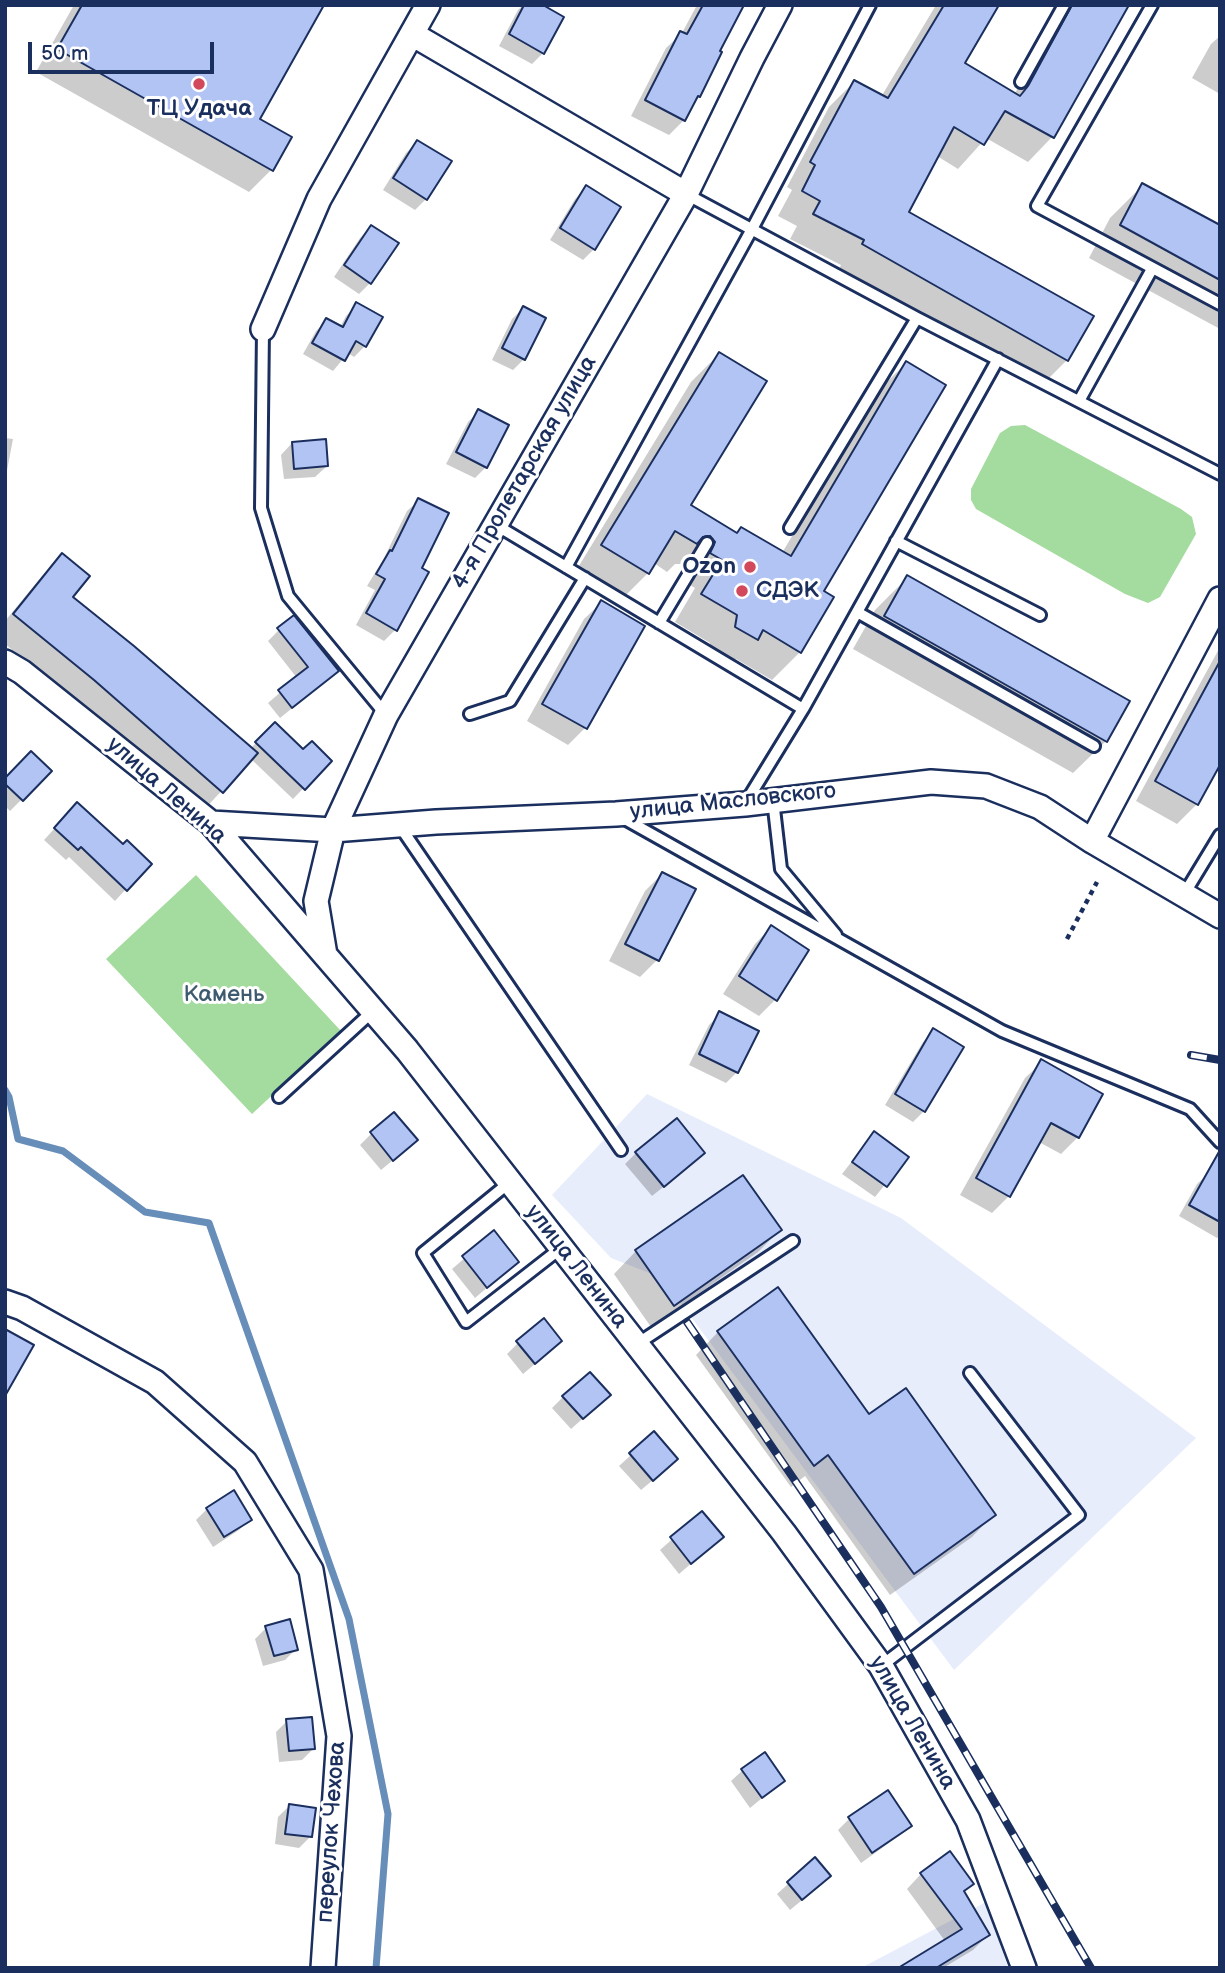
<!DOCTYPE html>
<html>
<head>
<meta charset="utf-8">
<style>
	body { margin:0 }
	#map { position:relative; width:1225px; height:1973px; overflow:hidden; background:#fff; font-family:"Balsamiq Sans",sans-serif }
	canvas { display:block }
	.frame { position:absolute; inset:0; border:7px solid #1b2f5e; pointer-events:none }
	.scale { position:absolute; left:28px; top:42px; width:186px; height:32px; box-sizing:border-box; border:4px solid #1b2f5e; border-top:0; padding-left:9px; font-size:21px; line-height:24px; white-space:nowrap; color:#1b2f5e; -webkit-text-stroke:5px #fff; paint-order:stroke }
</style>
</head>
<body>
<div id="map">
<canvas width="1225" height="1973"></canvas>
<div class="frame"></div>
<div class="scale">50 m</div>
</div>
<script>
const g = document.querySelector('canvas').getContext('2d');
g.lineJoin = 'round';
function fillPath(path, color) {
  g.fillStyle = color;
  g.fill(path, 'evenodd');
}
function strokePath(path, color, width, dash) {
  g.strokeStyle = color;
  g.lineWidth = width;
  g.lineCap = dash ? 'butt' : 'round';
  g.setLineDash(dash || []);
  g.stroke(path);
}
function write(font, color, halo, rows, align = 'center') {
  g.font = font + ' "Balsamiq Sans",sans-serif';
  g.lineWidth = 6;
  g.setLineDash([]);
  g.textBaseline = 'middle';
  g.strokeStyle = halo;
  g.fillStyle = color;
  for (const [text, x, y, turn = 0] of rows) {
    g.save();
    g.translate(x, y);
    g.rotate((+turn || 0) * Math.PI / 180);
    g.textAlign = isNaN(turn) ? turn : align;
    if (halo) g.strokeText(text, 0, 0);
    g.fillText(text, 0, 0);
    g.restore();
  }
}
fillPath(new Path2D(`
	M647 1094 901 1218 1196 1438 954 1670 662 1278 611 1258 552 1195Z
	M986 1902 1008 1968H861Z`), '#e8edfc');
fillPath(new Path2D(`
	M1025 425 1181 509 1192 517 1196 534 1160 597 1148 603 1125 594 976 509 971 500V489L1000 433 1011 426Z
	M196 875 341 1031 252 1114 106 959Z`), '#a4db9e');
fillPath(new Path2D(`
	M74 5H322L258 120 271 170 249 192 36 72Z
	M523 5H540L543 53 532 64 499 46 518 10Z
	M697 5H742L717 51 698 96 684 120 669 135 631 116 666 48 682 33Z
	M936 5H997L962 64 1014 95 1064 5H1127L1052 137 1028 162 986 138 958 169 937 156 907 212 1067 360 1042 385 839 269 841 265 790 239 797 226 778 216 792 190 787 187 829 107 854 82 881 97Z
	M1220 36V94L1192 78 1211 44Z
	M417 142 426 199 415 210 383 190 406 153Z
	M1143 185 1220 227V329L1089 258 1110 218Z
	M586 188 594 249 583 260 550 240 575 199Z
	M371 227 370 283 359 294 334 277 360 238Z
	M357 305 365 346 354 357 348 353 333 371 303 354 316 331 327 320 340 327 346 316Z
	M523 308 524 359 513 370 492 360 512 319Z
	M719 354 689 506 736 534 782 553 878 391 906 363 800 652 772 680 736 659 728 667 708 655 710 643 675 622 695 588 683 581 687 572 682 564H675L667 572 654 563 648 573 619 602 574 574 691 382Z
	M479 411 486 467 475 478 446 464 468 422Z
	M5 438 13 439 5 481Z
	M292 443 327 466 315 477 284 479 281 455Z
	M419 500 420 569 395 630 384 641 356 625 375 590 367 586 384 558 407 511Z
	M62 556 71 597 250 749 275 724 303 752 330 761 293 799 251 759 202 812 74 700 5 644V621L42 576Z
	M908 577 1106 741 1073 773 853 649 875 610Z
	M601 603 585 728 568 745 527 721 584 619Z
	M279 630 326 681 280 718 268 703 297 678 268 641Z
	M1220 647V761L1197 804 1177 824 1136 801Z
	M50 771 10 811 5 806V780Z
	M66 816 123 846 149 864 115 901 69 857 66 860 44 840Z
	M662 874 694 890 657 960 640 977 609 961 645 891Z
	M771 927 776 999 759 1016 723 994 755 944Z
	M720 1014 737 1072 726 1083 689 1065 709 1025Z
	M934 1031 924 1111 913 1122 885 1105 923 1042Z
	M1042 1062 1078 1137 1061 1154 1039 1142 1009 1196 992 1213 960 1195 1025 1078Z
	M874 1133 907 1157 875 1197 842 1174Z
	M371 1134 404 1151 381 1170 360 1145Z
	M636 1153 692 1164 652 1196 625 1164Z
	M1209 1173 1220 1179V1236L1217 1238 1179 1216 1197 1184Z
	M780 1230 758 1252 651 1327 614 1274 636 1251Z
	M494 1233 517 1262 475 1298 452 1269Z
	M718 1332 869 1417 994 1514 972 1537 890 1595 805 1476 791 1487 696 1355Z
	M518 1343 549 1352 523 1374 507 1354Z
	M563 1397 597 1406 571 1429 552 1408Z
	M654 1434 665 1470 641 1490 619 1466Z
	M233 1493 250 1519 239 1530 213 1547 196 1520 207 1509Z
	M702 1513 722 1537 679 1574 660 1550Z
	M266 1628 296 1649 285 1660 263 1666 255 1639Z
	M287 1721 313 1749 302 1760 279 1762 276 1732Z
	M743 1770 783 1781 750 1808 731 1781Z
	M887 1792 910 1825 899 1836 861 1863 838 1830 849 1819Z
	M289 1806 311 1836 299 1848 275 1844 278 1817Z
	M815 1860 818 1887 790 1910 777 1894Z
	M921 1874 972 1884 963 1893 988 1935 973 1950 943 1968H901L945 1941 907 1889Z`), '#0003');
strokePath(new Path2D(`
	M5 1090 9 1097 18 1139 63 1151 145 1212 209 1223 349 1619 388 1814 376 1968`), '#678db9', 7);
const building = new Path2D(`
	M82 5H324L260 119 292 137 273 171 57 49Z
	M524 5H543L564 17 544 54 509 34Z
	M703 5H744L720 51 722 52 700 97 698 96 685 121 645 100 680 31 687 34Z
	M944 5H999L965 63 1020 96 1028 86 1072 5H1129L1054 138 1005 111 984 145 954 127 909 212 1094 316 1068 361 862 244 864 240 813 214 820 201 802 191 815 165 810 162 854 80 888 98Z
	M417 140 452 161 427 200 393 178Z
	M1142 183 1220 225V280L1120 225Z
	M586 185 621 207 595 250 560 228Z
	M371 225 399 243 371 284 344 265Z
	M356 302 383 317 366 347 356 341 345 361 312 343 326 318 343 327Z
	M523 306 546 318 525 360 502 348Z
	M719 352 767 381 691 505 737 533 741 527 791 556 906 361 946 385 824 591 834 597 801 653 763 630 758 640 735 627 737 615 701 594 722 560 710 553 715 542 710 536 703 537 697 544 675 531 649 574 601 545Z
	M478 409 509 425 487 468 456 452Z
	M326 439 328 466 294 469 292 442Z
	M418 498 449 513 422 568 429 572 397 631 366 613 385 579 376 574 390 550 392 551Z
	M62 553 90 576 73 597 134 646 258 753 223 793 94 680 13 614Z
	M907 575 1130 701 1107 742 884 616Z
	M601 600 645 626 587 729 542 704Z
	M294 615 339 671 292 708 278 690 308 667 277 628Z
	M1220 661V765L1198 805 1155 781Z
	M275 722 303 749 312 741 332 761 305 790 255 742Z
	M31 751 52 771 23 801 5 784V778Z
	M77 802 123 844 127 840 152 864 127 891 81 847 78 850 54 828Z
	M662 872 696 889 659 961 625 944Z
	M771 925 809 950 777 1001 739 976Z
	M719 1011 759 1031 738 1073 699 1054Z
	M933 1028 964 1047 925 1112 895 1094Z
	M1041 1059 1103 1094 1079 1138 1051 1123 1010 1197 976 1178Z
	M394 1112 418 1140 393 1161 370 1132Z
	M677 1118 705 1153 664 1187 635 1152Z
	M874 1131 909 1157 887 1187 852 1162Z
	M1220 1150V1222L1189 1205Z
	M743 1175 782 1230 674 1306 635 1250Z
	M494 1230 519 1262 487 1288 462 1256Z
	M778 1287 869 1414 906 1388 996 1515 914 1574 828 1455 814 1466 717 1331Z
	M544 1318 562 1341 535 1364 516 1341Z
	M5 1329 34 1345 5 1396Z
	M590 1372 611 1395 583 1419 562 1396Z
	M654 1431 678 1459 653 1481 629 1453Z
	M234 1490 252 1520 224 1537 206 1508Z
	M702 1511 724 1537 691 1564 670 1537Z
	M290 1619 298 1650 274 1656 265 1626Z
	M312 1717 315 1749 289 1751 286 1719Z
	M765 1752 785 1781 762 1798 741 1769Z
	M888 1790 912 1826 872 1853 848 1817Z
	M289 1804 316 1808 312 1837 285 1834Z
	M950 1851 974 1884 964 1891 990 1935 936 1968H898L962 1929 920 1873Z
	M815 1857 831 1876 802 1900 787 1882Z`);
fillPath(building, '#b2c4f4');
strokePath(building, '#1b2f5e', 2);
const service = new Path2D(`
	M1152 5 1037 206 1220 304
	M1021 82 1064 5
	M686 194 917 318 1220 474
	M263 329 261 508 288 596 386 715
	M1079 401 1152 269
	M496 525 803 709 998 359
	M790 528 917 318
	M896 541 1040 615
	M566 567 752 229 870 5
	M857 612 1094 746
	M659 623 707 543
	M470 714 510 701 585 578
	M773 800 781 869 836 935
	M746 802 803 709
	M623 818 1002 1031 1190 1109 1220 1142
	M399 825 621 1150
	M1183 896 1220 835
	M279 1097 373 1011
	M510 1182 423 1253 466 1322 561 1248
	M637 1344 793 1241
	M881 1666 1079 1515 970 1373`);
const minor = new Path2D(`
	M412 34 686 194
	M263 329 319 199 428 5
	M5 662 22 672 211 823 407 1050 784 1533 881 1666 968 1820 1024 1968
	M211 823 333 830 436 822 616 814 745 804 931 782 986 786 1040 807 1092 841 1220 916
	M1092 841 1220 599
	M325 955 316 901 333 830 386 715 686 194 752 58 780 5
	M5 1302 22 1308 155 1382 245 1462 311 1570 339 1736 323 1968`);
strokePath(service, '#1b2f5e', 16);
strokePath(minor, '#1b2f5e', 28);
strokePath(new Path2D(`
	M1067 939 1097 882`), '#1b2f5e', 4.5, [5, 5]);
strokePath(service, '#fff', 10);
strokePath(minor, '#fff', 23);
const rail = new Path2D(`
	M1191 1055 1220 1060
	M687 1322 881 1607 1091 1968`);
strokePath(rail, '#1b2f5e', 8);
strokePath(rail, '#fff', 5, [16]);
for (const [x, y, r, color] of [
	[199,84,7,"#d1495b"],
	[750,567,7,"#d1495b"],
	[742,591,7,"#d1495b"]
]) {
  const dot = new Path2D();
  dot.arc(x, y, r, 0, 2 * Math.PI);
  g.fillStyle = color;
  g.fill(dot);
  strokePath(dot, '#fff', 2.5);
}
write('bold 23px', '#1b2f5e', '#fff', [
	["ТЦ Удача",199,109],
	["Ozon",736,567,"right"],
	["СДЭК",756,591,"left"]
]);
write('23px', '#1b2f5e', '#fff', [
	["4-я Пролетарская улица",525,473,-60],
	["улица Ленина",166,791,41],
	["улица Масловского",733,802,-6],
	["улица Ленина",576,1267,52],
	["улица Ленина",912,1723,60],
	["переулок Чехова",332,1832,-86]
]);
write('23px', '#3d5a6e', '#fff', [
	["Камень",224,995]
]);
</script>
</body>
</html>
